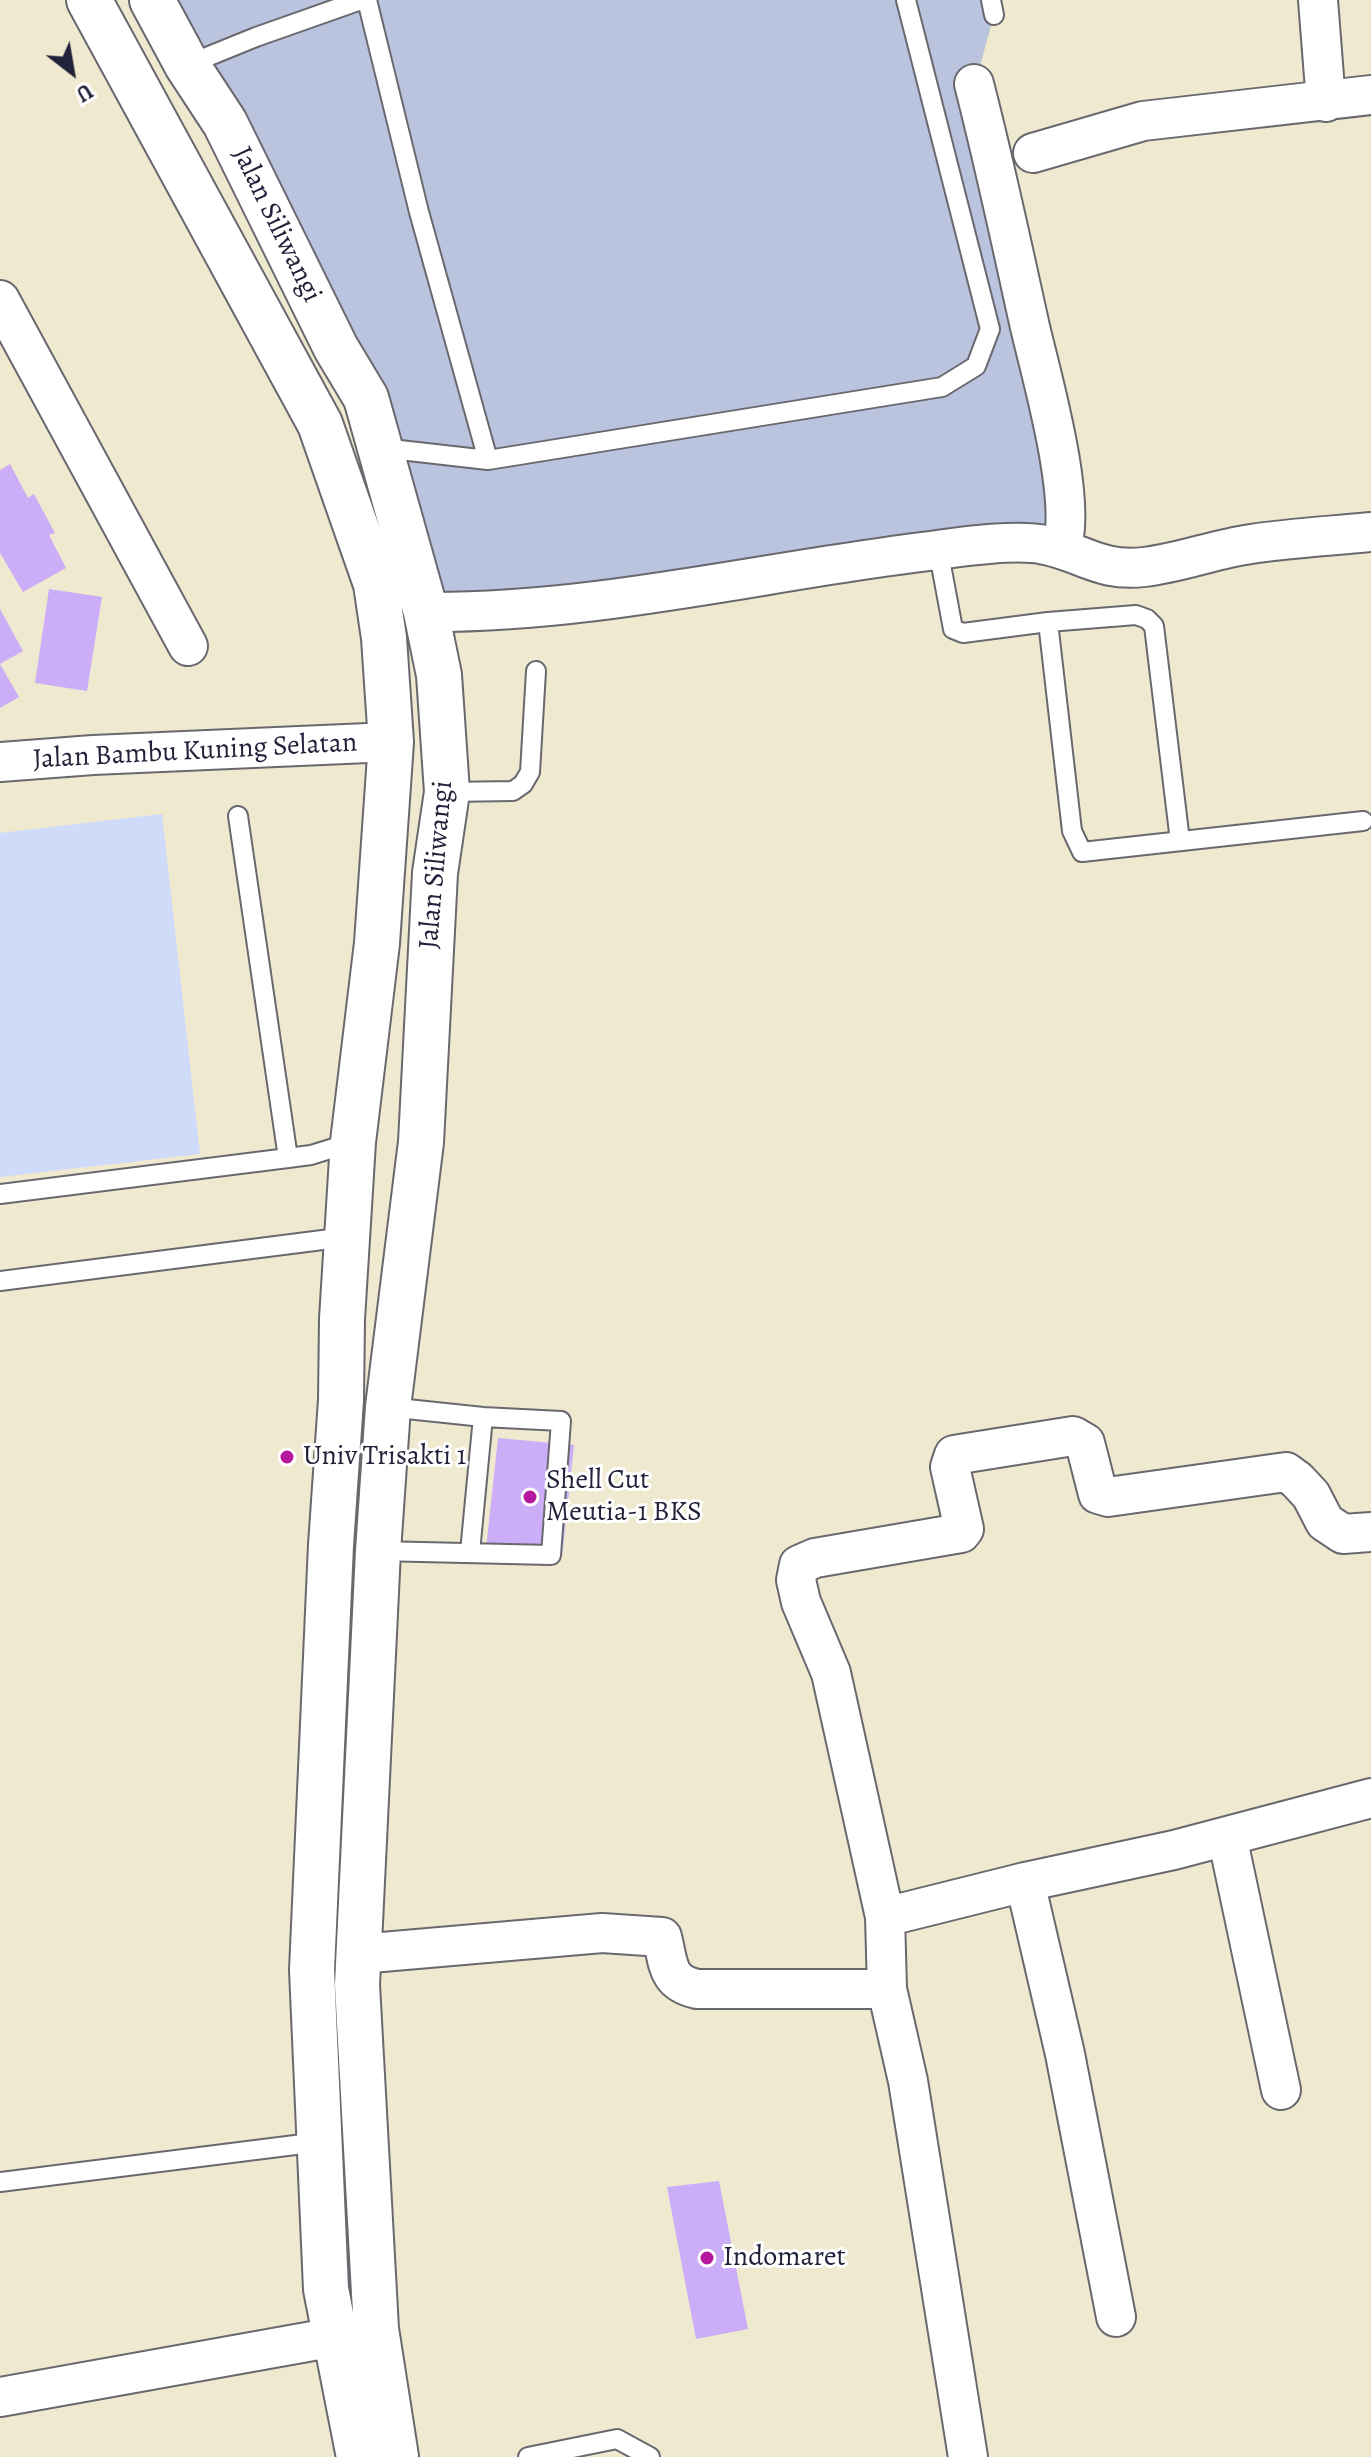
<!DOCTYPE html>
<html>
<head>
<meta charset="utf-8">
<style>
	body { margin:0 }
	#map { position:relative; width:1371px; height:2457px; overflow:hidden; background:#efe9d0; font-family:Alegreya,serif }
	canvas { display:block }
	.north { position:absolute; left:32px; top:32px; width:80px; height:80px; -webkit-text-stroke:6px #fff; paint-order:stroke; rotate:149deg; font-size:22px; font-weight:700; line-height:32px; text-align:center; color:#22223b }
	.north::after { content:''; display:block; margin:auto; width:28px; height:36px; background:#22223b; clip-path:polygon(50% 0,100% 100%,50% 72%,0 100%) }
</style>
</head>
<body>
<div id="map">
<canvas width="1371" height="2457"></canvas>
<div class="north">U</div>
</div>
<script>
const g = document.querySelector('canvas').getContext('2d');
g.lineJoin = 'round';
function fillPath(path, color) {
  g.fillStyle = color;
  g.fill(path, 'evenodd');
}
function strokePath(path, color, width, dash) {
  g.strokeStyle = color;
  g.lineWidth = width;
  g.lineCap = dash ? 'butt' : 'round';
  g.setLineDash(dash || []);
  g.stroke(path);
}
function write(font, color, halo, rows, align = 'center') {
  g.font = font + ' Alegreya,serif';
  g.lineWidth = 6;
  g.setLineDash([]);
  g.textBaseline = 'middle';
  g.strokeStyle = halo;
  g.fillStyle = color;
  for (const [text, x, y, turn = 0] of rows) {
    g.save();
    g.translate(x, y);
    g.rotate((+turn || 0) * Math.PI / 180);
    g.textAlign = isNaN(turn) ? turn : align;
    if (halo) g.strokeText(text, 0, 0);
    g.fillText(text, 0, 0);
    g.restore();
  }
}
fillPath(new Path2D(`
	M162 814 200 1154 0 1177V833Z`), '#d0daf9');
fillPath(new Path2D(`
	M181 0H991L994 15 975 84 1066 536 425 611 381 448 158 11Z`), '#bac4de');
fillPath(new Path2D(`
	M10 464 28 498 34 494 55 533 49 535 66 568 23 592 0 553V470Z
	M49 589 102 597 87 691 35 683Z
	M0 609 23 651 0 664 19 697 0 708Z
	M498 1438 574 1445 562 1557 486 1549Z
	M719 2181 748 2329 696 2339 667 2187Z`), '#cbadf8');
const service = new Path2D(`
	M367 0 419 212 488 460
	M991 0 994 15
	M187 65 256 37 361 0
	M382 448 488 460 942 387 976 366 990 329 906 0
	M938 549 953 629 963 633 1048 622 1072 831 1082 852 1363 821
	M1048 622 1136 615 1147 619 1154 626 1180 841
	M447 792 513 791 523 784 530 772 536 671
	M238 816 288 1158
	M0 1194 288 1158 311 1155 353 1142
	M0 1281 346 1237
	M378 1551 551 1555 561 1421 483 1417 388 1407
	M470 1552 483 1417
	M0 2182 319 2142
	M528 2457 617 2439 650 2457`);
const minor = new Path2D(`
	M1318 0 1326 102
	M974 84C995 165 1012 246 1030 327 1042 378 1078 503 1061 549
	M1033 153 1143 121 1371 95
	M0 300 188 646
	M426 612C598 613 767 570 937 550 963 546 1020 539 1045 545 1084 553 1100 572 1144 567 1180 563 1215 549 1251 544 1290 538 1331 536 1371 532
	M0 762 93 755 391 742
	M1227 1836 1281 2090
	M1025 1882 1065 2054 1116 2317
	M885 1917 1025 1882 1174 1850 1371 1798
	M359 1954 602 1933 662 1937C669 1964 666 1982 697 1989H887
	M0 2397 335 2337
	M968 2457 908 2081 887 1989 885 1917 831 1673 801 1602 796 1580 799 1565 815 1558 961 1533 964 1529 950 1467 954 1455 1073 1436 1085 1443 1098 1494 1108 1497 1286 1472 1297 1480 1311 1495 1325 1522 1343 1534 1371 1532`);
const primary = new Path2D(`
	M89 0 320 424 376 584 384 638 391 742 377 943 353 1142 342 1319 341 1400 331 1545 312 1970 326 2289 359 2457
	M152 0 187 65 225 123 336 348 366 398 426 612 439 675 447 792 435 873 421 1142 388 1407 378 1551 357 1985 376 2329 396 2457`);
strokePath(service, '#6a686f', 22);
strokePath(minor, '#6a686f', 42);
strokePath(primary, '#6a686f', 48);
strokePath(service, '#fff', 18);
strokePath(minor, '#fff', 38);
strokePath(primary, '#fff', 44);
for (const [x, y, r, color] of [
	[287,1457,8,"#b5179e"],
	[530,1497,8,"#b5179e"],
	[707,2258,8,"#b5179e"]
]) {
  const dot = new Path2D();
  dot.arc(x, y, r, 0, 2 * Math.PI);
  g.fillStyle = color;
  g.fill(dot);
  strokePath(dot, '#fff', 3);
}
write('28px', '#22223b', '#fff', [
	["Jalan Siliwangi",276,225,64],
	["Jalan Bambu Kuning Selatan",195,752,-3],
	["Jalan Siliwangi",437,865,-85]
]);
write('28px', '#22223b', '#fff', [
	["Univ Trisakti 1",303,1457],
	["Shell Cut",546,1481],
	["Meutia-1 BKS",546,1513],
	["Indomaret",723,2258]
], 'left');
</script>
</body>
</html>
